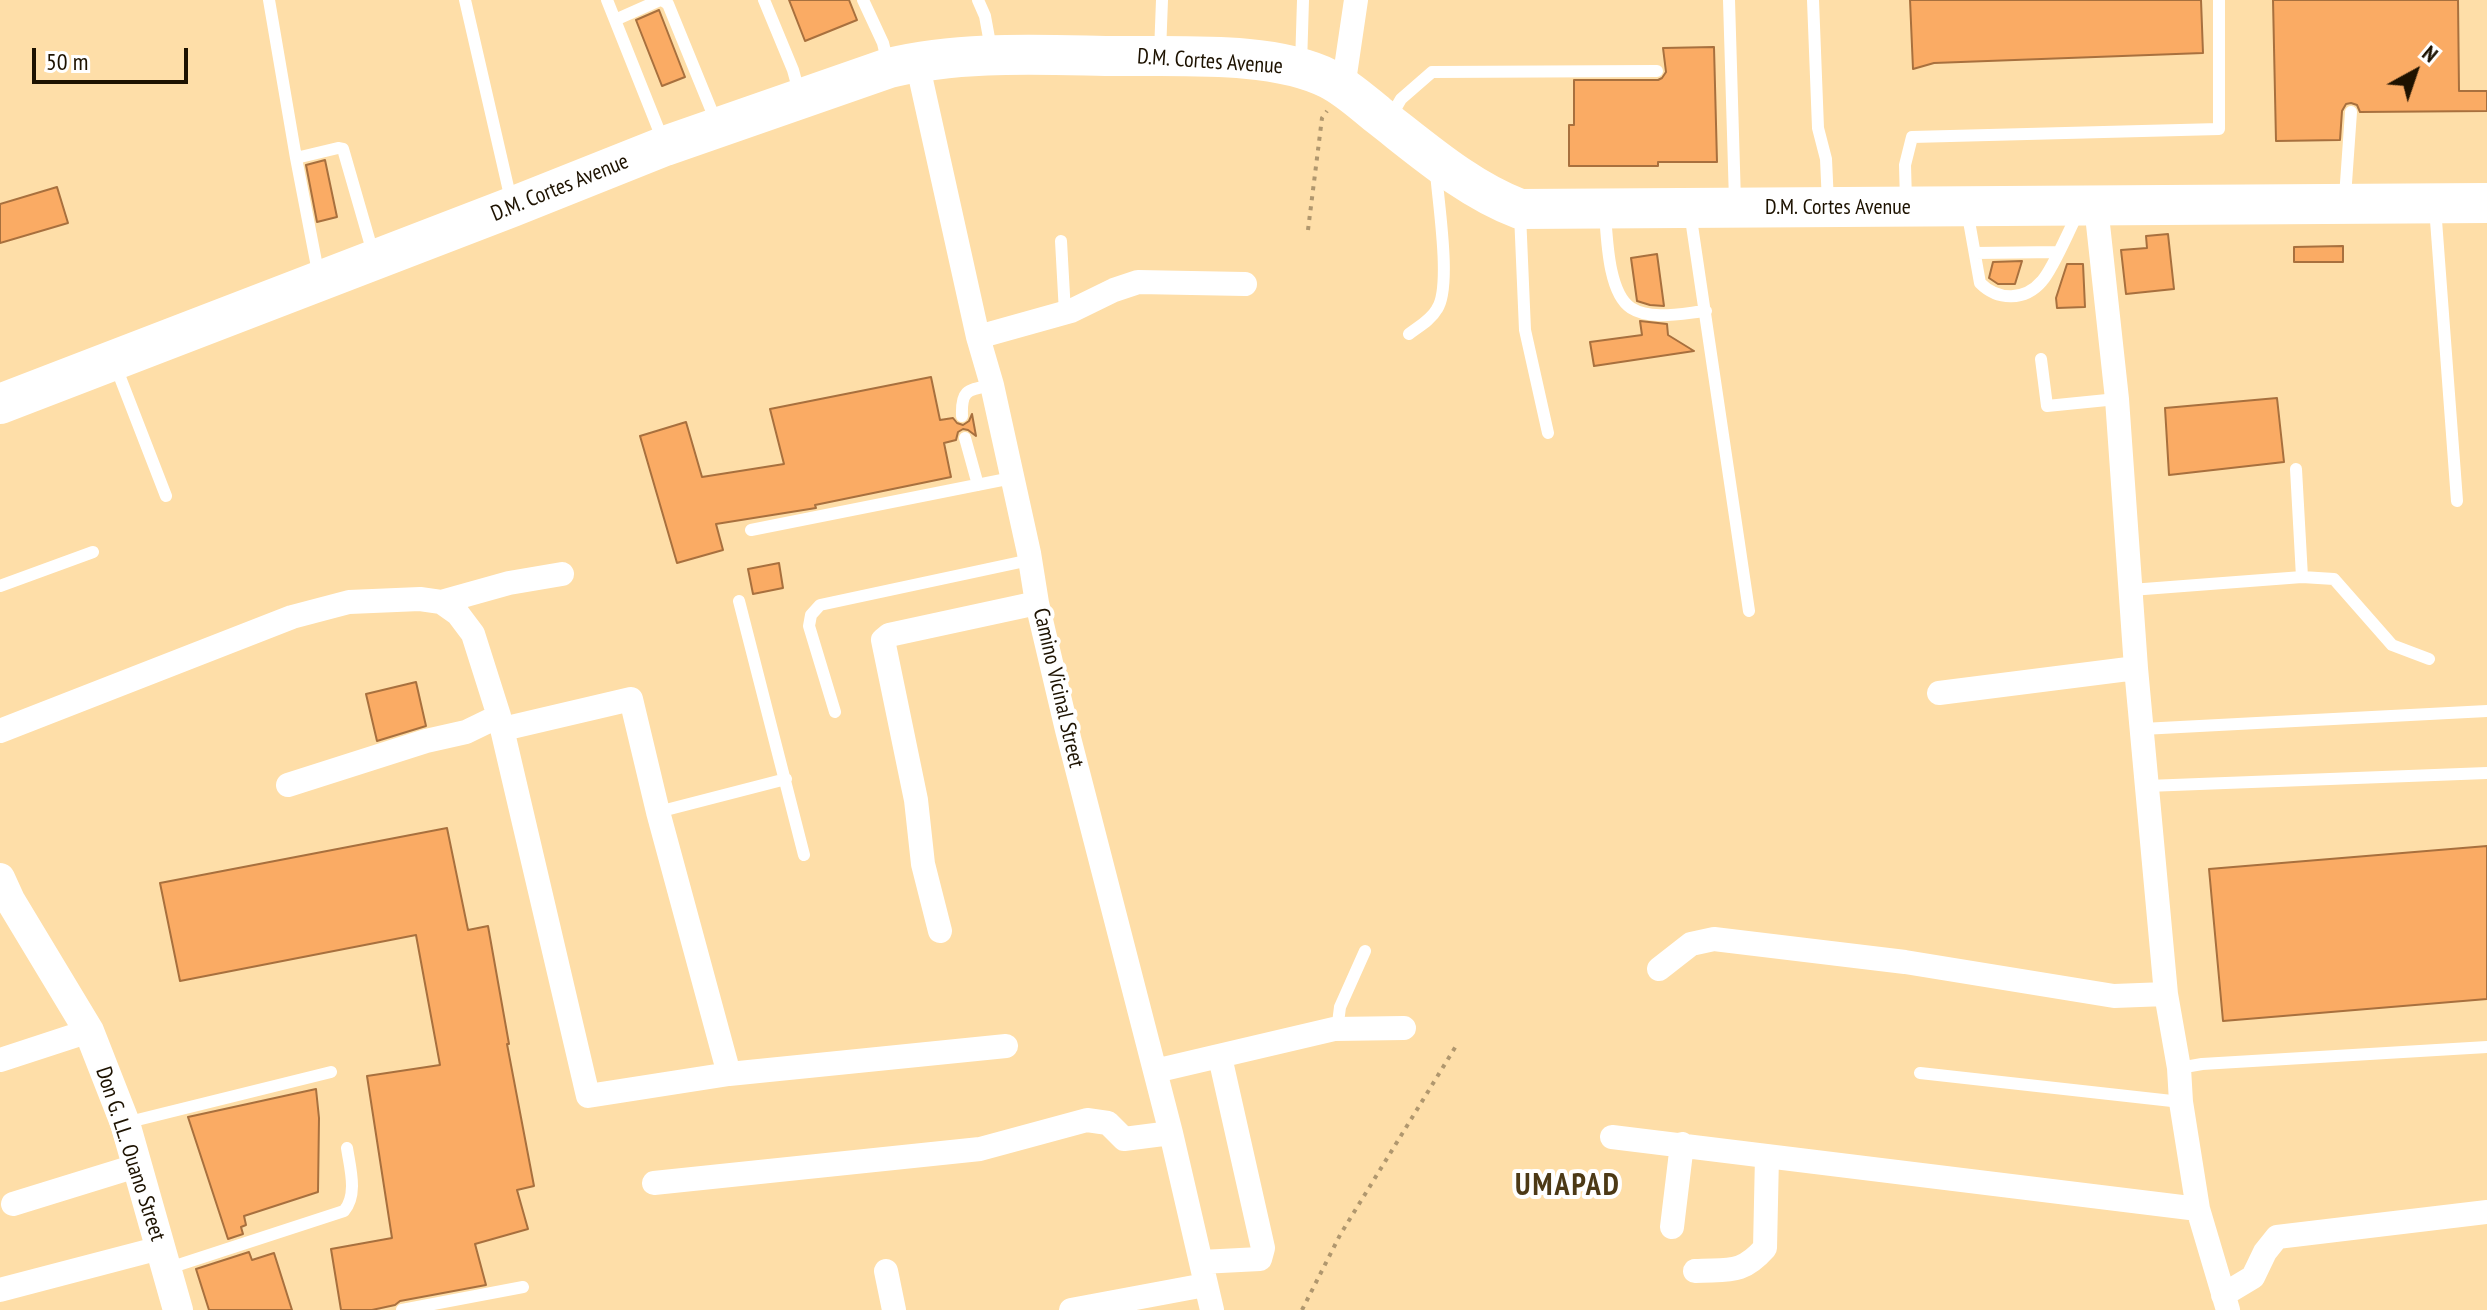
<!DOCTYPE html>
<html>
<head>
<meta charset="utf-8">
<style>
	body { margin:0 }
	#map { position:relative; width:2487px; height:1310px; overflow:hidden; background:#fedea8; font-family:"PT Sans Narrow",sans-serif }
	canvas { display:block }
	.north { position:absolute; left:2375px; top:32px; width:80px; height:80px; -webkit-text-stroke:6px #fff; paint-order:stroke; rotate:40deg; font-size:22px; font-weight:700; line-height:32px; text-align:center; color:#1d1200 }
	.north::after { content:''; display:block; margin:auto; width:28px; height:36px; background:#1d1200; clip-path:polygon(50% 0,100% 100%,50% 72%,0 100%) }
	.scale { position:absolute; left:32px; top:48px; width:156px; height:36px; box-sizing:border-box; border:4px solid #1d1200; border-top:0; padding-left:10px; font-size:24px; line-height:28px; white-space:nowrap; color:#1d1200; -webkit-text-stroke:6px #fff; paint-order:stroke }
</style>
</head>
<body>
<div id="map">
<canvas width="2487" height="1310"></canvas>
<div class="north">N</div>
<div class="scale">50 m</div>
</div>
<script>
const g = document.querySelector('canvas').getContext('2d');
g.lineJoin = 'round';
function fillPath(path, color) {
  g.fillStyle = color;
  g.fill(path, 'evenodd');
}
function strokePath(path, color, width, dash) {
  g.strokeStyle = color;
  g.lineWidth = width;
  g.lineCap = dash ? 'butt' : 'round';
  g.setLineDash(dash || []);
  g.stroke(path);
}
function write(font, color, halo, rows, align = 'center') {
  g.font = font + ' "PT Sans Narrow",sans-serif';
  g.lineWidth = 8;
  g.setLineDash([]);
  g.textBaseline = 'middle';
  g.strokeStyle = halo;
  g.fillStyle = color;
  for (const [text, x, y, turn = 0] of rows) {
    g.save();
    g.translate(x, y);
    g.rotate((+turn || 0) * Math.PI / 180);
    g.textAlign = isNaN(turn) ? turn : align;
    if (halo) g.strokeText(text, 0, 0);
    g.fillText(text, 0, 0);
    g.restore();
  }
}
const building = new Path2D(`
	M789 0H849L857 20 805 41Z
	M1910 0H2201L2203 53 1934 63 1913 69Z
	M2273 0H2458L2459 91H2487V111L2360 112 2357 105 2351 103 2346 104 2342 111 2340 140 2276 141Z
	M659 10 685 77 662 86 636 20Z
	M1714 47 1717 162H1658V166H1569V125H1574V80H1658L1662 78 1666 72 1663 48Z
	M325 160 337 217 317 222 306 165Z
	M57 187 68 223 0 243V204Z
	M2168 234 2174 289 2126 294 2121 250 2147 248 2146 236Z
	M2343 246V262H2294V247Z
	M1657 254 1664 306 1650 305 1637 301 1631 258Z
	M2022 261 2015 284H1998L1989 278 1993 262Z
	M2067 264H2083L2085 307 2057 308 2056 298Z
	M1640 321 1667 324 1668 335 1694 351 1594 366 1590 342 1642 335Z
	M931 377 940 420 953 418 957 423 963 425 969 421 972 414 976 436 968 430 963 429 958 432 956 440 944 443 951 477 815 505 816 508 716 524 723 550 677 563 640 436 686 422 702 477 784 464 770 409Z
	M2277 398 2284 462 2169 475 2165 408Z
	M779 563 783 588 753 594 748 569Z
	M416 682 426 726 377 741 366 694Z
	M447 828 468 930 488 926 509 1044H507L534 1186 517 1190 528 1229 475 1244 486 1285 400 1301 395 1305 372 1310H341L331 1249 392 1238 367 1076 440 1065 416 935 180 981 160 883Z
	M2487 846V999L2223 1021 2209 869Z
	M316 1089 319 1118 318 1192 244 1216 246 1225 241 1227 243 1234 228 1239 188 1117Z
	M249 1252 252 1260 274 1253 292 1310H209L196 1269Z`);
fillPath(building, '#faab64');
strokePath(building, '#a8703e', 2);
strokePath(new Path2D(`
	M1308 230 1322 118 1327 111
	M1302 1310 1340 1235 1456 1046`), '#b0976e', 4, [4, 6]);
strokePath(new Path2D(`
	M269 0 296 158 319 277
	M465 0 511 200
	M607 0 664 143
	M662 0 668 4 717 124
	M764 0 793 70 799 92
	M863 0 883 43 888 64
	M978 0 985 16 991 49
	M1729 0 1735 201
	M1813 0 1818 128 1826 159 1828 203
	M615 20 660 0
	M1160 53 1162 0
	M1301 65 1303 0
	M1390 118 1401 99 1432 72 1657 71
	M296 158 338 148 343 149 373 253
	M2345 197 2351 112
	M1906 201 1905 165 1912 137 2219 129V0
	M2435 207 2457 501
	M1967 210 1980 283C1998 301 2025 301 2042 281 2053 269 2069 230 2078 213
	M1690 212 1749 611
	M1605 213C1607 238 1608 293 1631 308 1651 321 1684 313 1706 311
	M1520 214 1525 330 1548 433
	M1061 241 1065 313
	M1975 253 2058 252
	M1409 334C1418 327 1431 320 1437 309 1452 287 1438 202 1436 172
	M2041 359 2047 406 2117 399
	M116 367 166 496
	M962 416C961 389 968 390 992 385
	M965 438 978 485
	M2296 469 2302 577
	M751 530 1012 478
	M0 586 93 552
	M2131 590 2302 577 2334 579 2392 645 2429 659
	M739 601 804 855
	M835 712 809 626 811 615 820 605 1030 560
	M2142 729 2487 711
	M2147 786 2487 773
	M658 812 786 779
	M1334 1029 1338 1023 1340 1007 1365 951
	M2179 1068 2202 1064 2487 1047
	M1920 1073 2181 1102
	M125 1123 331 1072
	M166 1269 344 1211C358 1195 350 1168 347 1148
	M402 1310 523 1287`), '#fff', 12);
strokePath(new Path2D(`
	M917 62 978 337 992 385 1029 553 1037 603 1067 730 1171 1133 1212 1310
	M1343 88 1356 0
	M2096 206 2117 399 2136 668 2166 994 2179 1068 2181 1102 2198 1209 2228 1310
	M978 337 1071 311 1114 290 1138 282 1245 284
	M441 602 509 583 562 574
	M1939 693 2136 668
	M503 729 631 699 658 812 729 1074
	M0 731 292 617 349 602 420 599 441 602 458 614 473 634 499 716 588 1096 729 1074 1006 1046
	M288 785 426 741 466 732 499 716
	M940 931 923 864 916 800 883 640 889 635 1037 603
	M1659 969 1691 944 1714 939 1905 962 2114 996 2166 994
	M0 1060 89 1031
	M1155 1071 1334 1029 1404 1028
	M1612 1137 2198 1209
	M654 1183 980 1149 1087 1120 1108 1123 1124 1139 1171 1133
	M13 1204 136 1166
	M1672 1227 1682 1144
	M1201 1262 1260 1259 1263 1248 1220 1057
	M886 1271 894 1310
	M1695 1271C1729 1269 1741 1275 1765 1248L1767 1156
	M0 1290 160 1248
	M2223 1295 2253 1277 2265 1252 2277 1237 2487 1212
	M1071 1310 1205 1285`), '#fff', 24);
strokePath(new Path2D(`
	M0 878 10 900 89 1031 125 1123 178 1310`), '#fff', 30);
strokePath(new Path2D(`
	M0 404 512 207 665 146 889 68C963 50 1044 55 1119 56 1181 57 1274 51 1329 79 1347 88 1363 103 1378 115 1422 149 1467 189 1520 209L2487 203`), '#fff', 40);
write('22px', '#1d1200', '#fff', [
	["D.M. Cortes Avenue",1210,62,4],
	["D.M. Cortes Avenue",560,188,-22],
	["D.M. Cortes Avenue",1838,208],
	["Camino Vicinal Street",1058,688,77],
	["Don G. LL. Ouano Street",130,1154,72]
]);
g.letterSpacing = '2px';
write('bold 30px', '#4c3915', '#fff', [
	["UMAPAD",1568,1186]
]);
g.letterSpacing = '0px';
</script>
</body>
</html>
